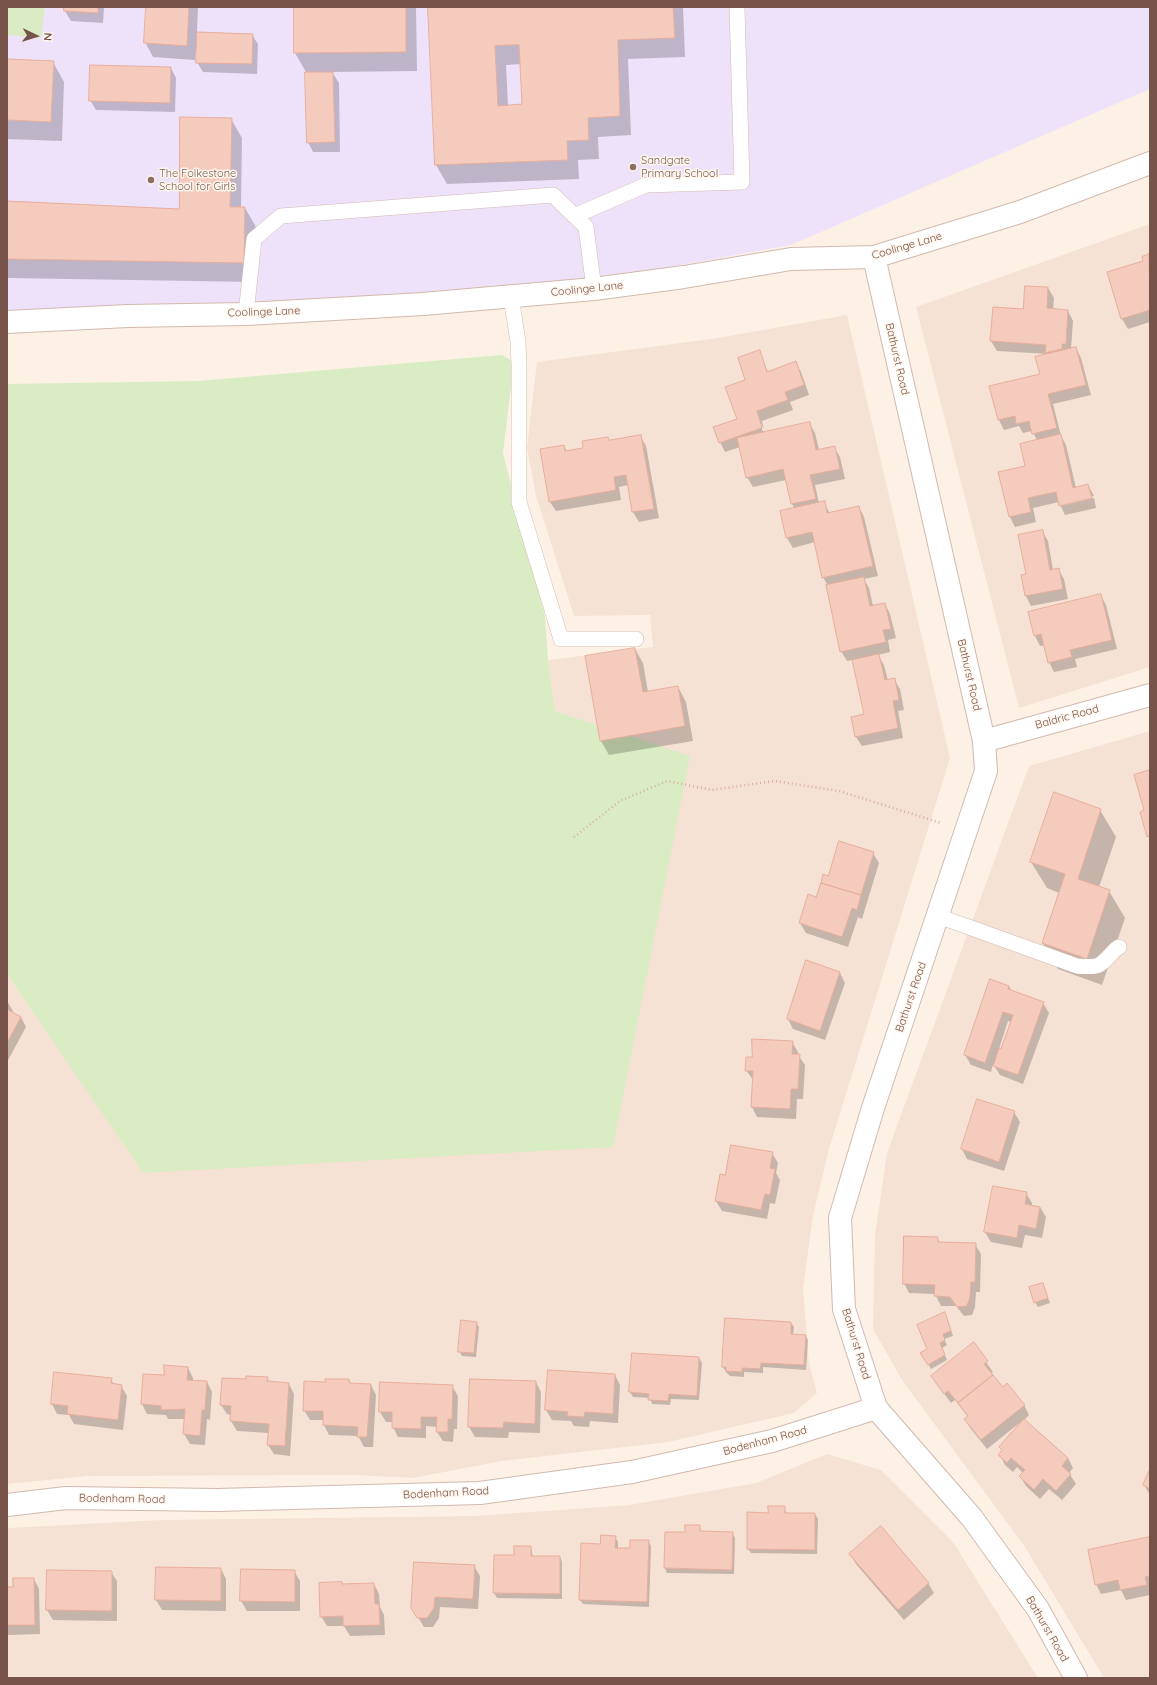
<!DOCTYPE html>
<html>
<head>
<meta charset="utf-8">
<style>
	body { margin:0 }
	#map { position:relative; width:1157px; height:1685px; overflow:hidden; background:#fdf1e6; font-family:Quicksand,sans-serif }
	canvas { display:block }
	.frame { position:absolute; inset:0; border:8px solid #785349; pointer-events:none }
	.north { position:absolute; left:16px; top:16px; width:40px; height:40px; -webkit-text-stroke:3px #fff6ed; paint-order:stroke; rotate:94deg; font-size:11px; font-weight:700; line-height:16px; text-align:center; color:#785349 }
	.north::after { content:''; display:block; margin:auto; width:14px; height:18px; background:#785349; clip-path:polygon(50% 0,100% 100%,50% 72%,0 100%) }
</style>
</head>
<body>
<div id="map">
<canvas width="1157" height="1685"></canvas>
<div class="frame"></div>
<div class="north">N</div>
</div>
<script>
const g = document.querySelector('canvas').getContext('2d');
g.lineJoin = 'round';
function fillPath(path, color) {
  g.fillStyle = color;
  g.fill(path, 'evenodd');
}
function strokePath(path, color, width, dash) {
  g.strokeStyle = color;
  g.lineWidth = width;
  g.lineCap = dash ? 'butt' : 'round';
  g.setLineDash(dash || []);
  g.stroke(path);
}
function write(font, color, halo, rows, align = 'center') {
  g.font = font + ' Quicksand,sans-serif';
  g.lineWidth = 3;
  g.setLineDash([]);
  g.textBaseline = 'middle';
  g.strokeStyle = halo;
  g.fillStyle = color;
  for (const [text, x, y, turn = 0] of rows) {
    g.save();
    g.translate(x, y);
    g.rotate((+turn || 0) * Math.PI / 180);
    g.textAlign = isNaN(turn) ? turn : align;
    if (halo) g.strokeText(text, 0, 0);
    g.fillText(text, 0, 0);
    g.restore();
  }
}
fillPath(new Path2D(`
	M1150 224V667L1019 708 916 307Z
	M847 315 950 758 829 1149 813 1216 803 1289 809 1363 817 1393 794 1413 668 1442 502 1461 413 1478 354 1475 88 1476 7 1484V974L143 1172 690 757 555 711 548 660 653 647 650 615 574 616 536 496 527 448 537 362 718 338Z
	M1150 731V1678H1104L1025 1547 902 1380 873 1329 875 1235 887 1153 1029 766Z
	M827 1454 881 1470 953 1542 1038 1678H7V1528L161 1520 476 1516 629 1505 756 1483Z`), '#f5e2d4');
fillPath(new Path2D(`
	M7 7H1150V89L791 245 664 268 434 296 295 308 7 310Z`), '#eee2fa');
fillPath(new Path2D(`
	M7 7H45L41 38 7 35Z
	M502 355 514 362 503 453 545 617 548 660 555 711 690 756 613 1147 143 1173 7 974V384L198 381Z`), '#daecc3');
fillPath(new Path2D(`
	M65 7H104L103 23 71 21 65 11Z
	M147 7H198L197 33 252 35 258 44 257 74 203 72 197 62V51H196L195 60 153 57 145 42Z
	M295 7H416L417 71 332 72 339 83 340 152H313L308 142 306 72 295 53Z
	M429 7H683L685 57 628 59 631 135 598 137 599 159 578 160 579 179 447 184 436 165ZM521 64 523 105 508 106 506 65Z
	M7 60 53 62 64 82 62 141 7 139Z
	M171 68 176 78 175 112 96 110 90 100Z
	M231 119 242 138 241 208H245L256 227 255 282 7 278V201L180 210Z
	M1149 255 1150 258V322L1128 329 1122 319 1108 273 1144 262Z
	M1048 288 1054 298 1053 310 1068 311 1073 321 1071 349 1076 348 1081 358 1091 395 1053 404 1061 436 1066 445 1076 488 1088 485 1094 496 1061 504V506L1094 498 1096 508 1065 515 1059 502 1033 508 1036 522 1015 527 1010 517 999 473 1026 467 1037 440 1032 431 1023 433 1019 426 1004 430 999 420 1041 375 1049 354 997 351 991 341Z
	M759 352 768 372 796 363 801 372 809 395 790 402 793 410 762 421 764 429 761 423 759 424 764 433 809 423 815 433 819 450 834 447 840 457 845 479 815 485 819 503 824 502 830 514 859 507 864 517 878 576 864 579 869 588 873 606 885 604 890 614 896 638 888 640 890 652 878 655 884 665 888 681 894 679 900 689 904 710 898 711 903 738 862 746 856 737 865 715 853 660 847 661 841 651 828 586 823 577 815 542 793 548 787 538 781 512 795 509 792 504 786 480 753 487 747 477 740 447 725 452 720 442 738 420 746 380Z
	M640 436 646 446 659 518 639 522 633 512 628 485 619 487 621 500 556 511 550 502 564 446 567 452Z
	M1042 531 1048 541 1053 570 1058 569 1064 579 1068 599 1031 606 1026 596 1022 575 1027 574Z
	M1101 596 1106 605 1117 649 1075 659 1077 667 1054 672 1049 662 1045 645 1040 646 1035 636Z
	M635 649 643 663 648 692 678 687 686 702 693 741 609 755 601 741Z
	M1100 810 1116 837 1099 887 1109 891 1125 918 1102 985 1058 969 1043 943 1059 893 1047 888 1031 862Z
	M873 853 879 863 862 919 858 917 848 947 806 933 800 923 829 877Z
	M807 962 840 973 845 983 825 1040 793 1029 788 1019Z
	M1009 986 1012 992 1043 1003 1049 1013 1023 1084 1000 1075 993 1064 991 1072 971 1065 965 1055ZM1008 1021 1012 1022 1002 1050 999 1049Z
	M7 1001 13 1011 12 1013 21 1017 26 1027 7 1062Z
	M792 1042 798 1052V1055L805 1065 803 1099H797L796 1119 757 1117 752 1107 753 1080 746 1070Z
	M978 1100 1014 1112 1020 1122 1004 1171 967 1159 962 1149Z
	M772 1153 778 1163 776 1173 780 1180 775 1204 770 1203 767 1219 722 1211 716 1201 726 1176Z
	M1026 1193 1032 1203V1206L1040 1207 1046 1217 1042 1238 1025 1235 1022 1248 991 1242 985 1232Z
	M937 1238 940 1243 975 1244 981 1254 980 1292H976L975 1307 972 1315 964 1316 956 1306H941L935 1294 909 1293 904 1283Z
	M1043 1284 1050 1303 1038 1307 1035 1302Z
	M947 1318 953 1336 944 1339 947 1345 942 1348 947 1360 931 1369 922 1353 928 1349Z
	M476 1323 479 1327 476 1357 462 1356 459 1351Z
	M791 1323 794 1327 793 1335 806 1336 808 1340 806 1370 763 1367V1373L744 1372V1377L730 1376 726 1372 723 1367Z
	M973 1344 993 1372 990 1374 1003 1388 1024 1405 1029 1415 1024 1420 1068 1458 1073 1468 1069 1473 1076 1484 1062 1500 1049 1489 1040 1499 1026 1486 1020 1476 1023 1473 1017 1467 1013 1472 1005 1465 1000 1455 1003 1452 1000 1447 1022 1421 987 1449 971 1429 965 1419 968 1417 955 1400 951 1403 932 1377Z
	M699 1358 702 1363 699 1400 671 1399 670 1405 652 1404 650 1398 633 1397 630 1392Z
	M188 1368 193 1378V1381L207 1382 212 1392 210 1420 207 1419 205 1445 190 1444 184 1434 186 1419H168L166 1415 147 1414 142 1404 144 1375 164 1376Z
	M615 1375 620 1385 618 1423 590 1421 589 1427 574 1426 571 1421 552 1420 546 1410Z
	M267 1378 269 1382 289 1384 294 1394 290 1456 274 1454 268 1445 269 1433 237 1431 231 1421V1415L227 1414 221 1405 247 1381Z
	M111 1379 114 1385 121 1386 127 1396 123 1430 74 1424 69 1415 57 1414 52 1404Z
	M349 1380 351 1384 371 1385 376 1395 373 1447H364L358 1436 329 1435 324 1425V1420H310L304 1410 327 1383Z
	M536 1382 541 1392 540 1433 509 1432 508 1438 475 1437 469 1427Z
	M452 1386 458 1396 457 1429H454L453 1442 443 1441 437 1432 438 1427 426 1426V1438L398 1437 393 1427V1422H386L380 1412Z
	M1150 1471V1495L1144 1485Z
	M784 1507 787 1514H815L818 1519 817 1554 751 1553 748 1549 769 1514Z
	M699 1526 702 1532 732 1533 735 1538 734 1574 667 1573 665 1568 686 1533Z
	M615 1537 618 1542V1549H631L648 1541 651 1546 649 1607 583 1604 580 1600 601 1545Z
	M1150 1538V1595L1126 1600 1121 1590 1101 1594 1096 1584Z
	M531 1547 533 1557H560L562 1562V1599L497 1598 494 1593 495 1556H515Z
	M850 1554 928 1583 934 1593 904 1620 856 1564Z
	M474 1566 480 1576 478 1609 440 1607 439 1618 433 1627H424L412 1607Z
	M221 1569 226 1579V1611L162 1610 156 1600Z
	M294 1571 300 1581V1611H247L241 1601Z
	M111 1572 117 1581V1621L53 1620 47 1610Z
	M34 1579 39 1589 40 1634 7 1635V1588H14Z
	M374 1584 379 1594 380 1607 384 1615 385 1635 350 1636 344 1626H327L321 1616Z`), '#0003');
const building = new Path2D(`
	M64 7H98V13L64 11Z
	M146 7H189L187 46 144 43Z
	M294 7H406V52L294 53Z
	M428 7H673L675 38 618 40 620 116 588 118 589 140 567 141 568 160 435 165ZM519 45 522 104 498 106 495 46Z
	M197 32 253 34 252 64 196 63Z
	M7 59 54 61 51 122 7 120Z
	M90 65 171 67 170 103 89 101Z
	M305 72H333L335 142 307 143Z
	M180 117 232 118 230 207H245L244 263 7 259V201L179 209Z
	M1149 254 1150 310 1121 319 1107 272 1143 261 1142 257Z
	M1025 286 1048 287 1047 308 1068 310 1066 344H1062V349L1045 353 1046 345 990 341 993 307 1023 309Z
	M1076 347 1086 385 1048 394 1057 428 1032 434 1029 421 1016 424 1015 416 998 420 989 386 1040 374 1035 357Z
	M760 350 767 372 796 361 804 385 785 392 788 400 757 411 762 428 719 443 713 427 737 419 725 387 745 380 738 358Z
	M810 422 816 450 835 446 840 469 810 475 816 499 791 504 783 469 746 478 737 438Z
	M1061 434 1073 488 1088 484 1092 498 1059 506 1056 492 1028 498 1031 512 1009 517 998 472 1025 466 1020 444Z
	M641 435 654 509 632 512 626 475 614 477 616 490 549 502 540 449 564 445 565 451 583 448 582 441 608 437 609 440Z
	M825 501 827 513 859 506 873 566 822 578 812 532 786 538 780 511Z
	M1043 530 1050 570 1059 568 1063 589 1025 596 1021 575 1026 574 1018 535Z
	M864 577 870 606 885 603 891 629 883 630 886 642 840 652 826 585Z
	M1101 594 1112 640 1070 650 1072 657 1048 663 1041 634 1034 636 1028 612Z
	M635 648 643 692 678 686 685 726 600 741 585 656Z
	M879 654 885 680 895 678 899 700 893 701 898 728 855 737 851 717 864 714 852 660Z
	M1150 770V836L1147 837 1140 812 1144 810 1134 775Z
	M1054 792 1101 809 1078 879 1110 890 1087 959 1042 943 1065 874 1030 862Z
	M839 841 874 852 861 895 821 883 823 874 828 876Z
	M821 883 861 895 857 910 852 908 842 937 799 923 808 894 816 897Z
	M806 960 840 972 820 1031 787 1019Z
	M990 979 1009 986 1008 989 1044 1002 1018 1075 993 1066 999 1048 1001 1049 1013 1015 1003 1012 985 1063 964 1055Z
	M7 1009 21 1017 7 1043Z
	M752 1039 793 1041 792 1054H800L798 1089H791L790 1109 751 1107 753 1071H745L746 1057H752Z
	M977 1099 1015 1111 999 1162 961 1149Z
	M731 1145 773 1152 770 1168 775 1169 770 1195 765 1194 761 1210 715 1201 720 1174 725 1175Z
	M993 1186 1027 1192 1025 1204 1040 1207 1036 1229 1019 1225 1017 1238 984 1232Z
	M904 1236 938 1237V1242L976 1243 975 1282H971L970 1297 967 1306 957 1307 950 1297 934 1296 935 1285 903 1284Z
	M1043 1283 1048 1298 1034 1303 1029 1287Z
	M945 1312 951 1331 943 1334 945 1340 940 1343 945 1355 928 1365 920 1353 927 1349 917 1325Z
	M725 1318 791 1322V1334L806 1335 804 1365 761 1363 760 1369 742 1368V1372L726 1371V1367H722Z
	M461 1320 477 1322 474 1353 458 1352Z
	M974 1342 988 1361 984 1364 993 1375 958 1403 948 1391 944 1394 931 1376Z
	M632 1353 699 1357 697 1396 669 1394 668 1401 648 1400 649 1394 629 1392Z
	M164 1365 188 1367 187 1380 207 1381 205 1410H202L200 1436 183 1434 185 1409 161 1410V1406L141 1404 143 1374 164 1375Z
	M548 1370 615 1374 613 1414 585 1412 584 1417 567 1416 568 1412 545 1410Z
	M54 1372 112 1378 111 1383 122 1385 118 1420 67 1414 68 1406 51 1404Z
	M993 1375 1003 1387 1007 1383 1025 1405 981 1440 964 1419 968 1416 958 1403Z
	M246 1376 268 1377 267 1381 289 1383 285 1446 267 1445 269 1424 230 1421 231 1406 220 1405 222 1378 246 1379Z
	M325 1379H349V1383L371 1384 367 1437H357L358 1427 323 1425V1411H303L304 1381 326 1382Z
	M470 1379 536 1381 535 1424 504 1422 503 1428 468 1427Z
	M380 1382 453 1385 452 1419H448V1432H436L437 1417H421V1429L392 1428V1412H379Z
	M1024 1419 1068 1458 1062 1466 1071 1474 1056 1491 1043 1479 1034 1490 1019 1476 1025 1470 1011 1458 1007 1463 998 1455 1002 1450 999 1447Z
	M1150 1469V1489L1143 1485Z
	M768 1506H785V1513H815V1550L747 1549V1512L768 1513Z
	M685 1525H700V1531L733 1532 732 1570 664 1568 665 1532H685Z
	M881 1526 929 1583 898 1610 849 1554Z
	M601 1535 616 1536 615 1548H630V1540H649L647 1602 579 1600 581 1543 600 1544Z
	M1150 1537V1576L1145 1577 1147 1585 1120 1590 1118 1580 1095 1585 1088 1550Z
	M514 1546H531V1556H560V1594L493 1593 494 1555H514Z
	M414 1562 475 1565 473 1599 435 1597 434 1608 427 1618H417L411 1608Z
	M156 1567 221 1568V1601L155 1600Z
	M241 1569 295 1570V1602L240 1601Z
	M47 1570 112 1571V1611L46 1610Z
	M13 1578H34L35 1625H7V1587H13Z
	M342 1582V1584L374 1583 375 1604H379L380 1625 343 1626V1616L320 1617 319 1583Z`);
fillPath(building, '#f4cbbc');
strokePath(building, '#e8ae9c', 1);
const lane = new Path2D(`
	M574 216 646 185 742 182 737 7
	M511 296 518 342 519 365V502L561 639H636
	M246 314 254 239 281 216 553 195 586 227 594 289
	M938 916 1077 966C1102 968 1099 966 1116 949L1119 947`);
const street = new Path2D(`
	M874 257 984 741 986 771 873 1108 840 1218 844 1309 876 1408 972 1518 1038 1609 1076 1678
	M7 322 128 316 246 314 423 304 594 289 684 277 791 259 874 257 1020 212 1150 163
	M984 741 1150 695
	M7 1505 66 1498 217 1500 480 1493 632 1472 772 1441 876 1408`);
strokePath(lane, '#d2b9ae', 16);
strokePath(street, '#d2b9ae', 24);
strokePath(new Path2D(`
	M574 837 620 801 667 781 712 790 775 781 839 791 941 823`), '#daad9f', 2.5, [1, 3]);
strokePath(lane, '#fff', 15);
strokePath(street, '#fff', 22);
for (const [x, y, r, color] of [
	[633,167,4,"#8d6e63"],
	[151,180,4,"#8d6e63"]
]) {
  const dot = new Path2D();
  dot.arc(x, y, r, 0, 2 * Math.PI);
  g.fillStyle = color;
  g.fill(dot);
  strokePath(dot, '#fff6ed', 1.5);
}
write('11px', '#785e54', '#fff6ed', [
	["Sandgate",641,161],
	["Primary School",641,174],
	["The Folkestone",159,174],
	["School for Girls",159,187]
], 'left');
write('11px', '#785349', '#fff6ed', [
	["Coolinge Lane",907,246,-16],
	["Coolinge Lane",587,289,-6],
	["Coolinge Lane",264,312,-2],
	["Bathurst Road",897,359,77],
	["Bathurst Road",969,675,77],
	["Baldric Road",1067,717,-15],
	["Bathurst Road",911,997,-71],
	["Bathurst Road",856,1344,73],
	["Bodenham Road",765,1441,-15],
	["Bodenham Road",446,1493,-3],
	["Bodenham Road",122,1499,1],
	["Bathurst Road",1047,1629,60]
]);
</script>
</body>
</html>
